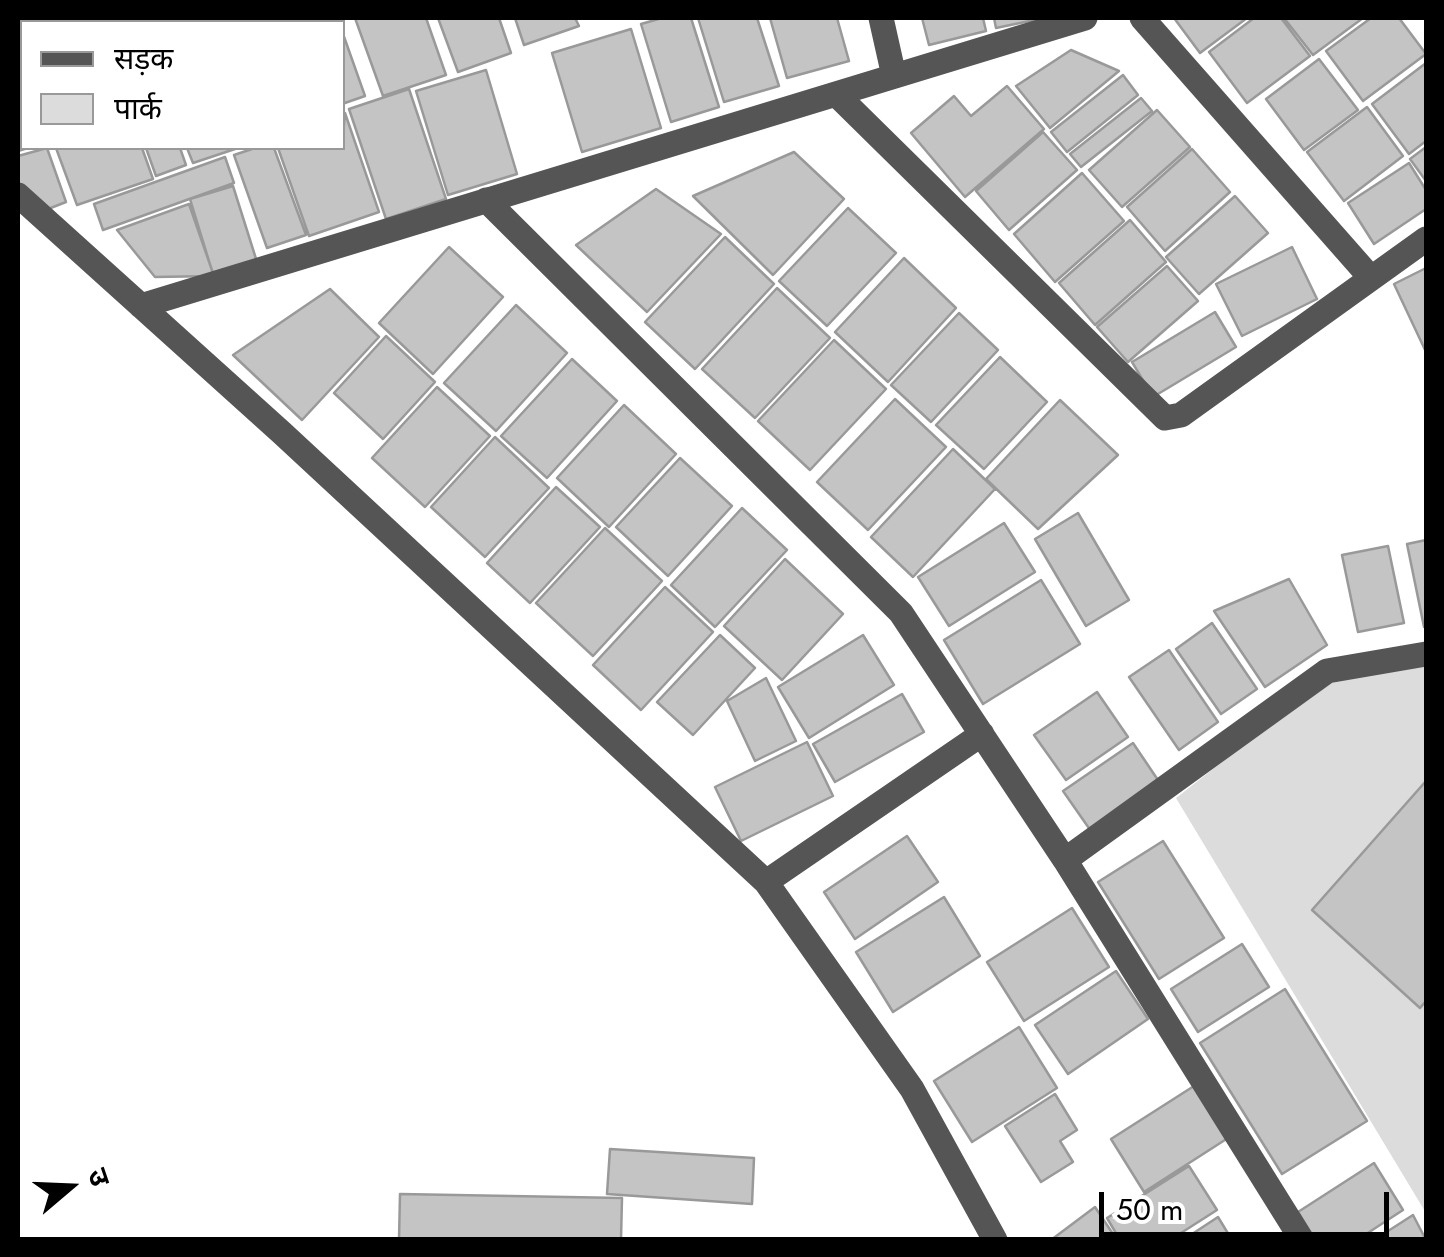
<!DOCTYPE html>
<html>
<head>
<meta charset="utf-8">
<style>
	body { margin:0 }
	#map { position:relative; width:1444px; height:1257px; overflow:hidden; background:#fff; font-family:Jost,"Noto Sans Devanagari",sans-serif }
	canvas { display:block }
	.frame { position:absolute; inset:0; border:20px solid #000; pointer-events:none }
	.legend { position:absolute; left:20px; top:20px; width:325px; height:130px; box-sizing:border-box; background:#fff; border:2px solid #999; margin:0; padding:12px 18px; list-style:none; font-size:30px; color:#000 }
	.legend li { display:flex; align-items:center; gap:20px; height:50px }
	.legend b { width:50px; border:2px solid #999 }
	.north { position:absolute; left:20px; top:1137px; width:100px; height:100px; -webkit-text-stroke:8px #fff; paint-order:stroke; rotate:71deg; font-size:28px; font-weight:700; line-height:40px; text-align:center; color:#000 }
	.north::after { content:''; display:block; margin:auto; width:35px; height:45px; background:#000; clip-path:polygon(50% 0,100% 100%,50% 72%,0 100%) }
	.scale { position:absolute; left:1099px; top:1192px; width:290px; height:45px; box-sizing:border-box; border:5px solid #000; border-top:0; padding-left:12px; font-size:30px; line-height:35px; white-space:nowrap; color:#000; -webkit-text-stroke:8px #fff; paint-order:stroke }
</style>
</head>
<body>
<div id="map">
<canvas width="1444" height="1257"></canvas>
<div class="frame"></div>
<ul class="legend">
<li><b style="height:12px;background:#555"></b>सड़क</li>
<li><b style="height:28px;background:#dcdcdc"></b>पार्क</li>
</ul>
<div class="north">उ</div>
<div class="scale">50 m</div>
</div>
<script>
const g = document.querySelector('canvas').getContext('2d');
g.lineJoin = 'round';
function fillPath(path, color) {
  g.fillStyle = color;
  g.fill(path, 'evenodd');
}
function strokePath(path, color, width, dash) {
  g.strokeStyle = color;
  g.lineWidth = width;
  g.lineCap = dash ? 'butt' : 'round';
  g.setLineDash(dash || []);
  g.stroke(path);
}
fillPath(new Path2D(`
	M1426 666V1213L1176 798 1324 682Z`), '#dcdcdc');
const building = new Path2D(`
	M207 18H273L275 22H208Z
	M278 18H338L340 22H280Z
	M355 18H426L446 75 383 96Z
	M438 18H499L511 53 458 72Z
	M515 18H575L579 26 524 45Z
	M662 18H691L719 107 671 122 641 24Z
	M698 18H757L779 86 724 102Z
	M770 18H837L849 61 787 78Z
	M922 18H983L986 31 929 45Z
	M994 18H1044L996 28Z
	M1174 18H1247L1200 53Z
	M1254 18H1281L1310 56 1247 103 1209 52Z
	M1284 18H1363L1313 55Z
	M1371 18H1399L1426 54 1363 101 1326 51Z
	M631 29 661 128 582 152 552 53Z
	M342 31 365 96 342 104Z
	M1071 50 1119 71 1050 128 1016 86Z
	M1319 59 1358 110 1304 150 1266 99Z
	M1426 63V141L1409 154 1372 104Z
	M486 70 517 174 448 195 416 91Z
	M1123 75 1138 95 1067 152 1051 132Z
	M18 86 22 100V148H28L18 151Z
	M1007 86 1044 129 965 197 911 133 954 96 971 116Z
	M409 89 446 199 386 219 349 109Z
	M1141 98 1152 111 1081 167 1070 154Z
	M1367 107 1403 156 1344 201 1307 152Z
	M1157 110 1190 147 1122 207 1089 170Z
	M345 113 379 212 309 236 278 148H342Z
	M1043 132 1077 170 1009 230 976 191Z
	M1426 147V181L1410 159Z
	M47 148 66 202 43 211 18 186V156Z
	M56 148H142L153 179 77 205Z
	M146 148H180L186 165 156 176Z
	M187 148H238L193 163Z
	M255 148H274L306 235 267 248 234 155Z
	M1192 149 1230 192 1165 251 1127 207Z
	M794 152 844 199 773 275 693 196Z
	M225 157 234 183 103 230 94 204Z
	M1409 163 1426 190V209L1374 244 1348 203Z
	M1082 173 1124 221 1055 282 1014 234Z
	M233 186 257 262 213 274 190 199Z
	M656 189 721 234 647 312 576 245Z
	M1235 196 1268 233 1199 294 1166 257Z
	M189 204 214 276 155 277 117 230Z
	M848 208 896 253 827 326 779 281Z
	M1130 220 1166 262 1095 325 1059 283Z
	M725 237 774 284 695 369 645 322Z
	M449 247 503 297 433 374 379 323Z
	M1292 247 1317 299 1242 336 1216 284Z
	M904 258 956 308 888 382 835 332Z
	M1167 266 1198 301 1128 362 1097 327Z
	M1426 268V352L1394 284Z
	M777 288 830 338 755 418 702 369Z
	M330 289 379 337 302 420 233 355Z
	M516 305 567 353 496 431 444 383Z
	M1215 312 1236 347 1153 397 1132 362Z
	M959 313 998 350 931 422 891 385Z
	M386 336 435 382 383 439 334 393Z
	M834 340 886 389 810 470 758 421Z
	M1000 357 1047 402 984 469 936 425Z
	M572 359 617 401 547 478 501 436Z
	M437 387 490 436 425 507 372 458Z
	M895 399 946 447 868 530 817 482Z
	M1060 400 1118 455 1038 529 986 479Z
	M624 405 676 454 609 527 557 478Z
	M495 437 549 488 485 557 431 507Z
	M953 449 995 489 913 577 871 537Z
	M680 458 732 506 668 576 616 527Z
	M556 487 600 527 530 603 487 563Z
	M742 508 787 550 715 627 671 585Z
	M1078 513 1129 600 1086 626 1035 539Z
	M1004 523 1035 572 949 626 918 577Z
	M605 528 662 581 593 656 536 603Z
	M1426 540V626L1424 627 1407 544Z
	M1388 546 1404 623 1358 632 1342 555Z
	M785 559 843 614 782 680 724 626Z
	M1289 579 1327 645 1265 687 1214 611Z
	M1041 580 1080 644 983 704 944 640Z
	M665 587 713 632 641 710 593 665Z
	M1212 623 1257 689 1221 714 1176 649Z
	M720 635 755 668 693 735 657 702Z
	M863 635 894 685 809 738 778 687Z
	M1169 650 1218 722 1179 750 1129 677Z
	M766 678 796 741 755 761 727 701Z
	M1097 692 1128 737 1066 780 1034 735Z
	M902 694 924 732 835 782 813 744Z
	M807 742 833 796 741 841 715 787Z
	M1133 743 1162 786 1093 834 1063 791Z
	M1426 781V1001L1420 1008 1312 910Z
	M907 836 938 882 855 939 824 892Z
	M1163 841 1224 938 1159 979 1098 882Z
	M944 897 980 956 893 1012 856 952Z
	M1072 908 1109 967 1024 1021 987 962Z
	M1242 944 1269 987 1198 1032 1171 989Z
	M1116 971 1148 1019 1068 1074 1035 1025Z
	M1285 989 1367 1121 1282 1174 1200 1043Z
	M1019 1027 1057 1088 972 1142 934 1081Z
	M1194 1086 1228 1138 1144 1192 1111 1139Z
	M1055 1094 1077 1130 1060 1141 1073 1162 1041 1182 1005 1126Z
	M610 1149 754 1158 752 1204 607 1194Z
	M1374 1163 1403 1210 1357 1240H1315L1298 1212Z
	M1189 1166 1217 1210 1170 1240H1120L1107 1218Z
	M400 1194 622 1198 621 1240H399Z
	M1095 1207 1117 1240H1051Z
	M1413 1215 1426 1240H1374Z
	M1218 1217 1232 1240H1183Z`);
fillPath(building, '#c4c4c4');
strokePath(building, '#999', 2.5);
strokePath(new Path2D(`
	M881 18 894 76
	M1142 18 1370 277
	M836 94 1165 418 1181 415 1426 239
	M18 195 282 433 766 882 912 1089 995 1240
	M486 200 901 613 1065 860 1302 1240
	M141 306 1085 18
	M1065 860 1327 671 1426 654
	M766 882 982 734`), '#555', 25);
</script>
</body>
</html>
